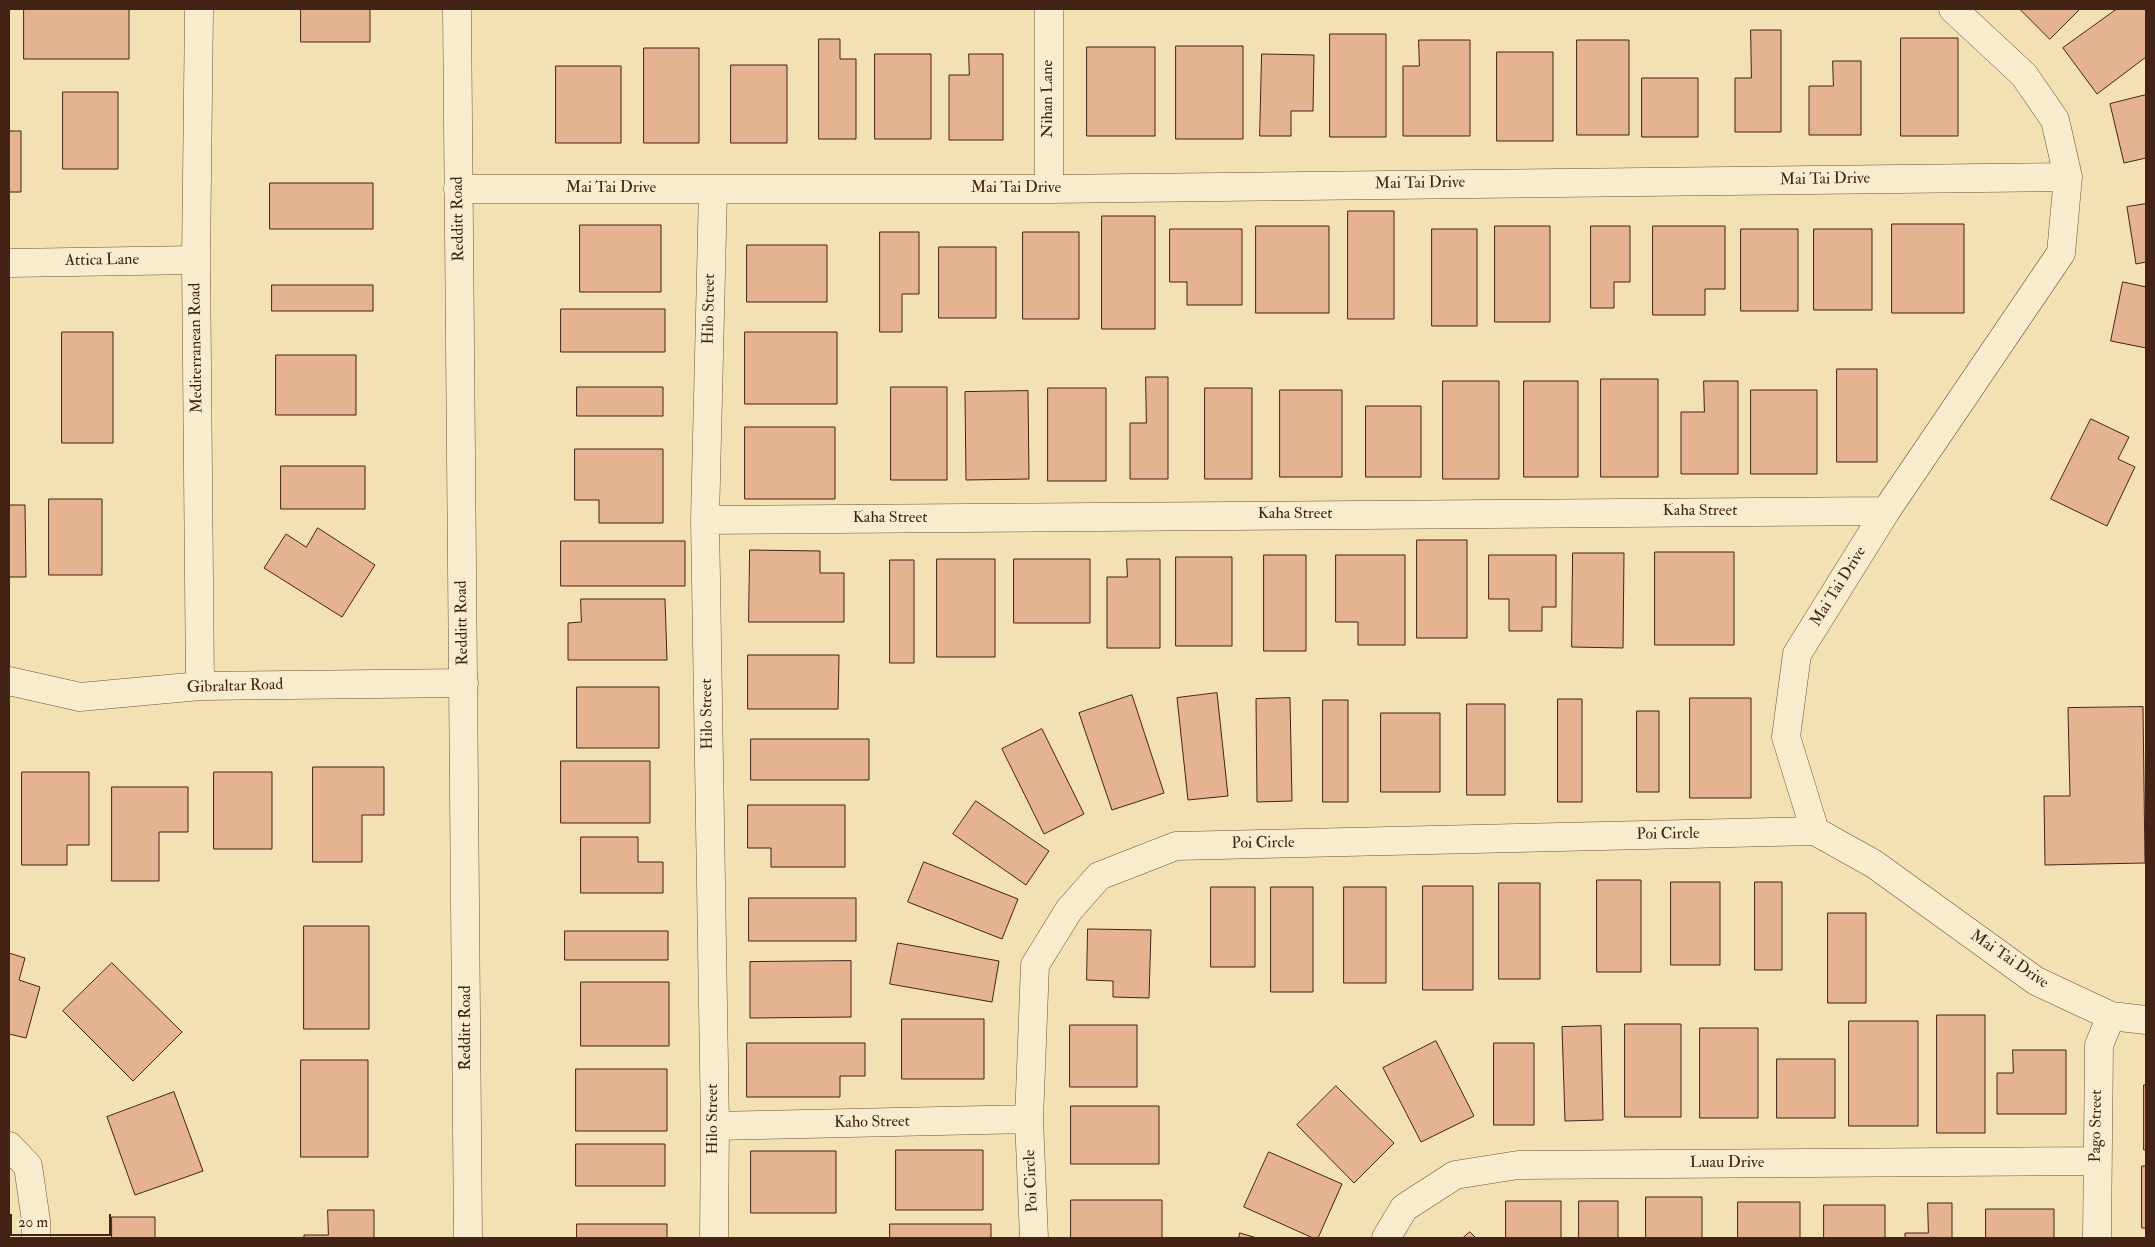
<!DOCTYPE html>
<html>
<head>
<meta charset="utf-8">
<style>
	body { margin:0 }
	#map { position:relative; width:2155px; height:1247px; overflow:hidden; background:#f3e1b4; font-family:"IM FELL Double Pica",serif }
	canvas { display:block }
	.frame { position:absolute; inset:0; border:10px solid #432315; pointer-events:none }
	.scale { position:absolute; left:10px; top:1214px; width:101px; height:22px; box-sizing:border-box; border:2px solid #432315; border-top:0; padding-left:6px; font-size:15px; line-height:18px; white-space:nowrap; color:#432315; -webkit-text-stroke:4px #f7ecce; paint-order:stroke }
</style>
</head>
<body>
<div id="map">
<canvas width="2155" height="1247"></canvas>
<div class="frame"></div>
<div class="scale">20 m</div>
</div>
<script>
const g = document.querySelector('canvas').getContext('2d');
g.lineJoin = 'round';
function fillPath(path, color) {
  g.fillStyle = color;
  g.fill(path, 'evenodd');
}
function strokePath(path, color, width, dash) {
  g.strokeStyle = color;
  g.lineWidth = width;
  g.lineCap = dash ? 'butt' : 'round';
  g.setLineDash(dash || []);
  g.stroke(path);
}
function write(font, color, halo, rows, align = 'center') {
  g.font = font + ' "IM FELL Double Pica",serif';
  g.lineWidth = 4;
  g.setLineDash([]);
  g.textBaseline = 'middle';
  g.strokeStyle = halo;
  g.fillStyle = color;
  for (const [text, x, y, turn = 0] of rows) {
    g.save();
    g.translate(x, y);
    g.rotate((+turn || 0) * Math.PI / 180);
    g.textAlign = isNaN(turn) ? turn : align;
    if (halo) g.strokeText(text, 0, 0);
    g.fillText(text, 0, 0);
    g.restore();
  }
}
const building = new Path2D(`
	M24 9H129V59H24Z
	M301 9H370V42H301Z
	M2020 9H2080L2050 39Z
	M2117 9H2146V57L2097 94 2063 48Z
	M1751 30H1781V132H1735V78H1751Z
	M1330 34H1386V137H1330Z
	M1901 38H1958V136H1901Z
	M819 39H840V59H856V139H819Z
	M1419 40H1470V136H1403V66H1419Z
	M1577 40H1629V135H1577Z
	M1176 46H1243V139H1176Z
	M1087 47H1155V136H1087Z
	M644 48H699V143H644Z
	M1497 52H1553V141H1497Z
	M875 54H931V139H875Z
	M969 54H1003V140H949V75H969Z
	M1262 54 1314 55 1313 111H1291V136H1260Z
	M1833 61H1861V135H1809V86H1833Z
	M731 65H787V143H731Z
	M556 66H621V143H556Z
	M1642 78H1698V137H1642Z
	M63 92H118V169H63Z
	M2146 95V158L2124 163 2110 104Z
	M9 131H21V192H9Z
	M270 183H373V229H270Z
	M2146 204V262L2136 264 2127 207Z
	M1348 211H1394V319H1348Z
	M1102 216H1155V329H1102Z
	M1892 224H1964V313H1892Z
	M580 225H661V292H580Z
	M1256 226H1329V313H1256Z
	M1495 226H1550V322H1495Z
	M1591 226H1630V282H1614V308H1591Z
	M1653 226H1725V289H1705V315H1653Z
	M1170 229H1242V305H1187V282H1170Z
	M1432 229H1477V326H1432Z
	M1741 229H1798V311H1741Z
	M1814 229H1872V310H1814Z
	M880 232H919V294H902V332H880Z
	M1023 232H1079V319H1023Z
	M747 245H827V302H747Z
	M939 247H996V318H939Z
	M2123 282 2146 287V348L2111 341Z
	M272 285H373V311H272Z
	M561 309H665V352H561Z
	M62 332H113V443H62Z
	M745 332H837V404H745Z
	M276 355H356V415H276Z
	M1837 369H1877V462H1837Z
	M1146 377H1168V479H1130V423H1146Z
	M1601 379H1658V477H1601Z
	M1443 381H1499V479H1443Z
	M1524 381H1578V477H1524Z
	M1704 381H1738V474H1681V412H1704Z
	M577 387H663V416H577Z
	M891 387H947V480H891Z
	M1048 388H1106V481H1048Z
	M1205 388H1252V479H1205Z
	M1280 390H1342V477H1280Z
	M1751 390H1817V474H1751Z
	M1028 391 1029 479 966 480 965 392Z
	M1366 406H1421V477H1366Z
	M2091 419 2129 437 2118 459 2135 467 2107 526 2051 499Z
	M745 427H835V499H745Z
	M575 449H663V523H599V500H575Z
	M281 466H365V509H281Z
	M49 499H102V575H49Z
	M9 505H25L26 577H9Z
	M318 528 375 565 342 617 264 568 286 534 306 547Z
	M1417 540H1467V638H1417Z
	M561 541H685V586H561Z
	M750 550 820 551V573H844V622H749Z
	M1655 552H1734V645H1655Z
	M1573 553H1624L1623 648 1572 647Z
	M1264 555H1306V651H1264Z
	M1336 555H1405V645H1358V622H1336Z
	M1489 555H1556V607H1542V631H1509V599H1489Z
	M1176 557H1232V646H1176Z
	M937 559H995V657H937Z
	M1014 559H1090V623H1014Z
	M1127 559H1160V648H1107V577H1127Z
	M890 560H914V663H890Z
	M581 599H665L667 660H568V623L581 622Z
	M748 655H839L838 709H748Z
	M577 687H659V748H577Z
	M1217 693 1228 796 1188 800 1177 698Z
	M1132 695 1164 793 1112 810 1079 713Z
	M1290 698 1292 801 1257 802 1256 699Z
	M1690 698H1751V798H1690Z
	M1558 699H1582V802H1558Z
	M1323 700H1348V802H1323Z
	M1467 704H1505V795H1467Z
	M2143 707 2145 863 2045 865 2044 796H2070L2068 708Z
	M1637 711H1659V792H1637Z
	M1381 713H1440V792H1381Z
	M1042 729 1084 814 1044 834 1002 749Z
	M751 739H869V780H751Z
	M561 761H650V823H561Z
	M313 767H384V815H362V862H313Z
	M22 772H89V845H67V865H22Z
	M214 772H272V849H214Z
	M112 787H188V832H159V881H112Z
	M976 801 1049 851 1026 885 953 834Z
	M748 805H845V867H771V848H748Z
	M581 837H638V862H663V893H581Z
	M924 862 1018 899 1002 939 908 902Z
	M1597 880H1641V972H1597Z
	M1671 882H1720V965H1671Z
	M1755 882H1782V970H1755Z
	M1499 883H1540V979H1499Z
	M1423 886H1473V990H1423Z
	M1211 887H1255V967H1211Z
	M1271 887H1313V992H1271Z
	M1344 887H1386V983H1344Z
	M749 898H856V941H749Z
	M1828 913H1866V1003H1828Z
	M304 926H369V1029H304Z
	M1088 929 1151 930 1149 998 1113 997V981L1087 980Z
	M565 931H668V960H565Z
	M898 943 999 961 992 1002 890 984Z
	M9 953 25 958 19 980 40 987 26 1038 9 1034Z
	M851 961V1017L750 1018V962Z
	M112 963 182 1032 133 1081 63 1011Z
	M581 982H669V1046H581Z
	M1937 1015H1985V1133H1937Z
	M902 1019H984V1079H902Z
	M1849 1021H1918V1126H1849Z
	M1625 1024H1681V1117H1625Z
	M1070 1025H1137V1087H1070Z
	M1601 1026 1603 1120 1565 1121 1562 1027Z
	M1700 1028H1758V1118H1700Z
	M1436 1041 1474 1116 1421 1142 1383 1068Z
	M747 1043H865V1076H840V1097H747Z
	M1494 1043H1534V1125H1494Z
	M2013 1050H2066V1114H1997V1073H2013Z
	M1777 1059H1835V1118H1777Z
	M301 1060H368V1157H301Z
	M576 1069H667V1131H576Z
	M2144 1085H2146V1150H2144Z
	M1336 1086 1394 1143 1354 1183 1297 1125Z
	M174 1092 203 1171 135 1195 107 1117Z
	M1071 1106H1159V1164H1071Z
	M576 1144H665V1186H576Z
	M896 1150H983V1210H896Z
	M751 1151H836V1213H751Z
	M1269 1152 1342 1184 1318 1238H1313L1244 1207Z
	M2142 1166H2146V1228H2142Z
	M1646 1197H1702V1238H1646Z
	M1071 1200H1162V1238H1071Z
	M1506 1201H1561V1238H1506Z
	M1579 1201H1618V1238H1579Z
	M1738 1202H1800V1238H1738Z
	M1928 1203H1952V1238H1905V1233H1928Z
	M1824 1205H1885V1238H1824Z
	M1986 1209H2054V1238H1986Z
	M328 1210H374V1238H304V1235H328Z
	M112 1217H155V1238H112Z
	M577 1224H667V1238H577Z
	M890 1224H991V1238H890Z
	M1470 1232 1476 1238H1463Z
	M1240 1233 1257 1238H1239Z`);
fillPath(building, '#e6b391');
strokePath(building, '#432315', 1);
const minor = new Path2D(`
	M199 9 196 260 200 686
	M1049 9V189
	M1953 9 2024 75 2055 120 2068 177 2061 253 1886 511 1797 654 1786 737 1815 831 1874 864 2036 981 2111 1016 2146 1020
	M458 189H1049L2068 177
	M713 190 705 520 715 1126 714 1238
	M9 263 196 260
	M705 520 1886 511
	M9 681 80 697 200 686 464 683
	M715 1126 1029 1119
	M9 1146 28 1166 36 1221V1238
	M1034 1238 1029 1119 1035 965 1069 910 1099 876 1176 846 1815 831
	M1386 1238 1404 1208 1455 1175 1518 1165 2096 1161
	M2097 1238 2099 1045 2111 1016`);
const tertiary = new Path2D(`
	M457 9 468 1238`);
strokePath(minor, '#6f523d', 29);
strokePath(tertiary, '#6f523d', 29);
strokePath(minor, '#f7ecce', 28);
strokePath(tertiary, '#f7ecce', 28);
write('16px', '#432315', '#f7ecce', [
	["Nihan Lane",1049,99,-90],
	["Mai Tai Drive",1825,180,-1],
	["Mai Tai Drive",1420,184,-1],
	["Mai Tai Drive",611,189],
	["Mai Tai Drive",1016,189],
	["Redditt Road",459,219,-91],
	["Attica Lane",102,261,-1],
	["Hilo Street",710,309,-89],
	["Mediterranean Road",197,348,-91],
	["Kaha Street",1700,512],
	["Kaha Street",1295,515],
	["Kaha Street",890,519],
	["Mai Tai Drive",1839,587,-58],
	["Redditt Road",463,623,-91],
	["Gibraltar Road",235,687,-2],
	["Hilo Street",708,714,-91],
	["Poi Circle",1668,835,-1],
	["Poi Circle",1263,844,-1],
	["Mai Tai Drive",2009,960,34],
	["Redditt Road",467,1028,-90],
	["Hilo Street",714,1119,-90],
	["Kaho Street",872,1123,-1],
	["Pago Street",2097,1126,-89],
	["Luau Drive",1727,1164],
	["Poi Circle",1032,1181,-93]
]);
</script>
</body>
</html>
